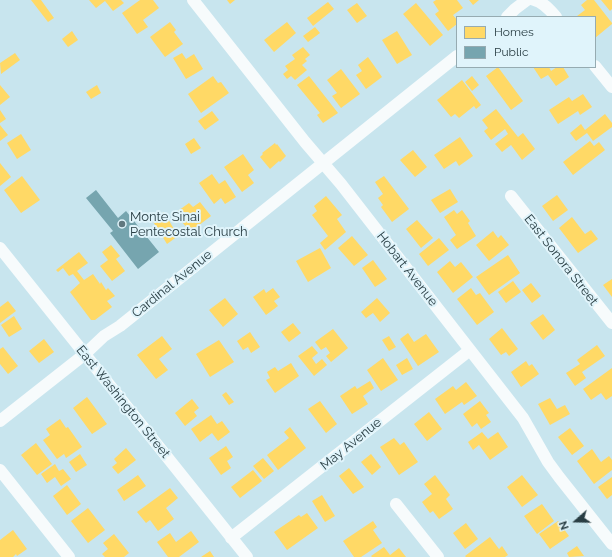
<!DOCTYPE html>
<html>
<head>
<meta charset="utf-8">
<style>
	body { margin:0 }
	#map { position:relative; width:612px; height:557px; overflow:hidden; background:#c8e5ee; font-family:Raleway,sans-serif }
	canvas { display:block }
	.legend { position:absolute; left:456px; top:16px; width:140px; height:52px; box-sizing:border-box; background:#e0f4fb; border:1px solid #96abb1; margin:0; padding:5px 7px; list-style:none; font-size:12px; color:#283d43 }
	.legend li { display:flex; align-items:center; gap:8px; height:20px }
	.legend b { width:20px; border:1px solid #96abb1 }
	.north { position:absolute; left:556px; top:501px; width:40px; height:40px; -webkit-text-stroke:3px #e0f4fb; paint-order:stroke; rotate:250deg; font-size:11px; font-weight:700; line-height:16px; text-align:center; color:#283d43 }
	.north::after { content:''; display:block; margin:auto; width:14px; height:18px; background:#283d43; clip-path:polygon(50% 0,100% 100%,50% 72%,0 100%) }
</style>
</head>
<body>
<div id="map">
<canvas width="612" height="557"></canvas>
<ul class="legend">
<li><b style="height:11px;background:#ffd966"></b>Homes</li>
<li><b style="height:11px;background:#76a5af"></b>Public</li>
</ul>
<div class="north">N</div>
</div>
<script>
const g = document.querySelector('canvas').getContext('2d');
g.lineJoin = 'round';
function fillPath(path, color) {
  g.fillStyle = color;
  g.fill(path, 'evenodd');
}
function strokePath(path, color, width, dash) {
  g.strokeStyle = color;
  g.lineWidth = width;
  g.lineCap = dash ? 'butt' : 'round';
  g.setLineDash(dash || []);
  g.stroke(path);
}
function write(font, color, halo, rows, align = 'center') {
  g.font = font + ' Raleway,sans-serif';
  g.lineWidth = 4;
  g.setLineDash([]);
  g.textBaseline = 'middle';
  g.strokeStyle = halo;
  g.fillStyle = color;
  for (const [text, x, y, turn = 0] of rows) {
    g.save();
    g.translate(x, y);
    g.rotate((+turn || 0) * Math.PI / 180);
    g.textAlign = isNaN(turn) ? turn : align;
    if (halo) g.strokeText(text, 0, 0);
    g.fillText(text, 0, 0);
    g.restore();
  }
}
fillPath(new Path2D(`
	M31 0H41L54 18 48 22Z
	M89 0H121L124 3 113 11 105 1 96 8Z
	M140 0H153L159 8 143 20 148 27 137 34 122 13Z
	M227 0H235L230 4Z
	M436 0H457L463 8 453 15 457 20V24L448 31 435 14 439 11 433 2Z
	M469 0H479L473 5Z
	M587 0H594L612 23V24L595 38V17H578L577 16 585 10 581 5Z
	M601 0H612V9L610 11Z
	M328 2 334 9 313 26 307 18Z
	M357 3 367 16 357 23 347 10Z
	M416 3 443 35 430 46 403 14Z
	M170 22 176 30 174 32 183 44 165 57 150 37Z
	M287 22 296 33 274 52 264 40Z
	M315 27 320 33 308 42 303 36Z
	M72 31 78 40 68 47 62 39Z
	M397 31 412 55 397 64 382 40Z
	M303 47 310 55 305 59 307 61 302 65 307 70 295 80 291 76 287 79 283 74 288 70 285 66 295 59 292 55Z
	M15 53 20 60 1 74 0 63Z
	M182 53 186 59 194 54 203 69 186 79 173 58Z
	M368 57 382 77 366 89 356 75 362 71 358 65Z
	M498 67 523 101 511 110 486 76Z
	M533 67H549L551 71 557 67H563L569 77 556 86 548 75 541 79Z
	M341 69 360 94 341 108 332 96 337 93 327 80Z
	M213 76 218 83 221 82 229 93 201 113 188 94Z
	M309 76 338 113 323 123 317 115 320 113 297 85Z
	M472 76 479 85 472 91 465 82Z
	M462 80 481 105 476 109 474 106 459 118 455 114 451 117 437 100Z
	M0 85 10 97 0 105Z
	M97 85 101 93 91 99 86 92Z
	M583 94 592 107 580 115 578 111 558 124 549 110 569 97 572 101Z
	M496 109 518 137 523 133 535 149 522 160 511 145 502 152 495 144 508 134 505 129 491 140 484 131 488 128 482 120Z
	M0 110 6 119 0 123Z
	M212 111 219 120 205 130 198 121Z
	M605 114 612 123V127L593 141 587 133 576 141 570 133 581 124 585 130Z
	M0 125 8 135 0 141Z
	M21 134 31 150 17 159 7 143Z
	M460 137 473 156 459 166 456 161 444 169 434 155Z
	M194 138 201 148 191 154 185 144Z
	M590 141 594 146 599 142 605 150 573 175 563 162Z
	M275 143 276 145 277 144 286 156 280 162 279 161 270 169 260 157 263 154 262 153Z
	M413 150 427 167 415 177 400 160Z
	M243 154 254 170 248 175 254 183 242 192 224 167Z
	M0 163 11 177 0 186Z
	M212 174 219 184 225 180 236 197 225 204 221 198 214 204 199 183Z
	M22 176 40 200 21 213 4 190Z
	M384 176 409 209 392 222 381 207 383 205 378 198 383 194 375 182Z
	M450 189 458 202 440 213 431 200Z
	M557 195 568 210 553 221 542 206Z
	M326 196 342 215 337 219 346 232 325 250 320 243 328 236 312 215 317 211 314 206Z
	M200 202 211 216 190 232 175 213 189 203 193 207Z
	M454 210 457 214 462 210 470 221 468 223 476 236 457 249 450 240 456 235 444 217Z
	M164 212 178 236 167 244 152 220Z
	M572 217 585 234 591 230 598 239 578 253 559 228Z
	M417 220 433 238 421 248 406 229Z
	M493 231 498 238 501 235 509 245 489 261 476 245Z
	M352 236 368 255 354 266 338 248Z
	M439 238 449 250 428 266 419 254Z
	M111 245 120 256 116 259 125 271 112 281 100 266 108 260 102 252Z
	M320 248 331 268 308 282 296 261Z
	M79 252 88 263 77 271 84 280 93 274 100 284 101 282 106 290 108 288 115 296 107 301 112 307 95 320H91L70 292 80 283 73 274 69 276 63 268 58 272 56 270Z
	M508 255 520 273 489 295 476 277Z
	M373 260 387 279 375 287 362 268Z
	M450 261 455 267 461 262 473 277 453 293 437 272Z
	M612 279V297L603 285Z
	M513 281 521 292 506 303 498 292Z
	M531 283 541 296 532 303 522 290Z
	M273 288 280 297 274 301 278 306 266 315 253 297 264 289 266 293Z
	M471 288 476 295 480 293 494 312 477 325 457 299Z
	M225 298 238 314 223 327 209 310Z
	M377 298 390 313 380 322 373 313 366 318 361 312Z
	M8 301 16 311 0 323V307Z
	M543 314 555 330 543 340 530 323Z
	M14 316 22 329 9 337 1 325Z
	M293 323 301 333 289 342 281 332Z
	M502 328 518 349 509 356 506 352 501 355 489 339Z
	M333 329 348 348 331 362 326 356 330 353 326 347 321 350 315 342Z
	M250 332 260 347 251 353 248 347 243 350 237 341Z
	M408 333 414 342 426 334 439 352 418 366 400 339Z
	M162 336 172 349 159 359 168 370 156 379 137 355Z
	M389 336 396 347 389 351 382 340Z
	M44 339 54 352 39 363 29 351Z
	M219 340 234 362 210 377 196 354Z
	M597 345 605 356 582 372 586 378 575 386 566 373 580 364 577 360Z
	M312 346 318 353 312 358 316 364 322 359 327 365 314 376 298 356Z
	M3 347 18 366 8 374 0 364V349Z
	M383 358 398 380 381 391 367 370Z
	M407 358 413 369 402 375 396 365Z
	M526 361 529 366 532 364 539 374 521 387 511 372Z
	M291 363 299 376 275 393 266 380 270 378 267 372 275 367 278 371Z
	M612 368V396L606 400 601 393 591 400 583 389Z
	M370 381 374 388 363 396 368 404 352 414 340 396 355 386 357 389Z
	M466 382 477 396 464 405 462 402 445 414 435 399 453 386 456 390Z
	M226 392 234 402 229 405 222 395Z
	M87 397 107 424 92 434 73 408Z
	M550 398 557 409 565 405 570 414 550 425 538 404Z
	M192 399 199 408 194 412 197 416 185 426 175 413Z
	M320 401 337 424 326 433 308 409Z
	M480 401 489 413 486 415 491 422 481 429 477 423 472 427 463 414Z
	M429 412 442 429 427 441 414 424Z
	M211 415 217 424 222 421 230 432 218 441 212 433 200 442 191 429Z
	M60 419 66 428 68 427 82 447 66 458 64 454 57 459 43 440 50 435 46 429Z
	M290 427 306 448 278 470 267 455 289 438 284 432Z
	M570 428 584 446 572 455 558 437Z
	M482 432 488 439 498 432 508 447 490 460 479 445 473 450 468 442Z
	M394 438 400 445 404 442 418 462 399 475 380 447Z
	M36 443 52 464 37 475 21 455Z
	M226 446 233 457 227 461 231 468 221 475 209 458Z
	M126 448 136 460 118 474 112 467 117 463 114 459Z
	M592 449 601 462 609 456 612 460V470L594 484 577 461Z
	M80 454 87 465 76 472 69 462Z
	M371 454 381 467 372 475 361 462Z
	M263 458 274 471 264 479 253 466Z
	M55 464 59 471 63 469 71 479 61 486 55 477 47 483 41 474Z
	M349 468 364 487 353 494 339 476Z
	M253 470 262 481 240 498 231 487Z
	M138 475 146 486 124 501 117 490Z
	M435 475 450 495 446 499 453 509 439 519 433 511 430 513 422 502 432 494 424 484Z
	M522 475 538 495 522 507 507 487Z
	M612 477V495L607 499 598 487Z
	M67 485 81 504 67 515 53 496Z
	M170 488 178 498 166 508 174 519 158 531 150 520 146 523 137 512Z
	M322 495 335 516 325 522 312 501Z
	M542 504 554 521 537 534 524 516Z
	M88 508 105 530 88 543 71 521Z
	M307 513 318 528 287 550 274 532 299 515 301 517Z
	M373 521 377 527 373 530 382 543 361 557H354L343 541Z
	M558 521 569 536 550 549 539 534Z
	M466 523 478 539 465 549 453 533Z
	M13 530 27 549 17 556 16 554 13 557H0V540Z
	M191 531 199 542 179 557H168L157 542 170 533 176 542Z
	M114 534 129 553 124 557H105L102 554 108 549 103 543Z
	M490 537 499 549 502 546 508 555 505 557H466L465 556Z
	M577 546 584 556 569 557 567 553Z
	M384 547 390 555 399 548 406 557H372L371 556Z
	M210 551 214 557H201Z`), '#ffd966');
fillPath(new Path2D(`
	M96 190 118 218 126 211 159 252 138 269 110 233 113 231 86 198Z`), '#76a5af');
strokePath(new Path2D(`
	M193 0 305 142 341 184 470 350 523 418 548 462 559 477 612 544
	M534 0C543 2 550 10 556 17
	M507 17 515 9 527 0
	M595 66 612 87
	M511 196 612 323
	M0 248 247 557
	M0 421 85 354 104 336 120 326 457 56
	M0 470 69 557
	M396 504 438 557
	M231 538 470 350`), '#f7fbfc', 12);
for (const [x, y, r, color] of [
	[122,224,4,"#60787f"]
]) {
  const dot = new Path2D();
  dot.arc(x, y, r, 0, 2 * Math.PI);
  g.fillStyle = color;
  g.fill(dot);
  strokePath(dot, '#e0f4fb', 1.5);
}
write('13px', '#283d43', '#e0f4fb', [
	["Monte Sinai",130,217],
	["Pentecostal Church",130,232]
], 'left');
write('13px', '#283d43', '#e0f4fb', [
	["East Sonora Street",561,260,52],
	["Hobart Avenue",407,269,52],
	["Cardinal Avenue",172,284,-39],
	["East Washington Street",123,402,51],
	["May Avenue",351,444,-39]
]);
</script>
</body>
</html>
